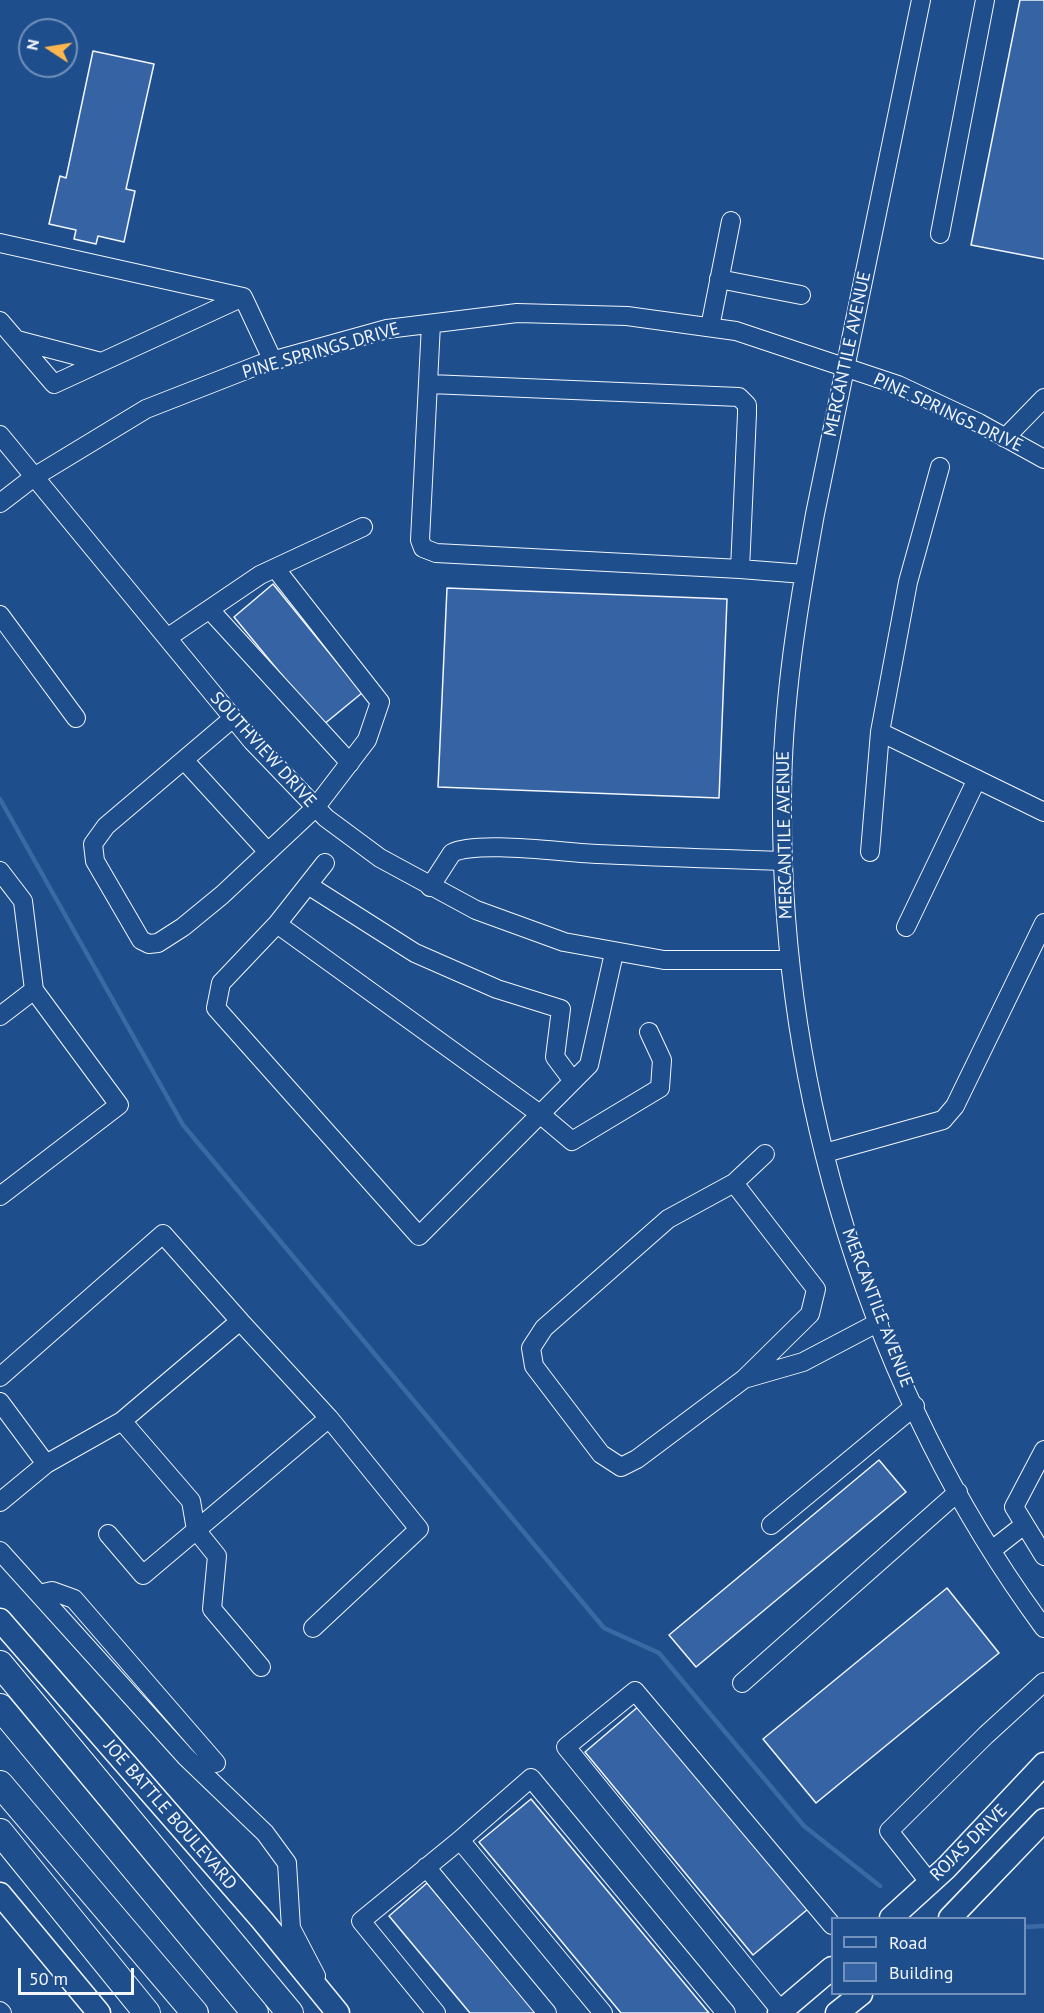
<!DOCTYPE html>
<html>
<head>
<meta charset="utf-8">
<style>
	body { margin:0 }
	#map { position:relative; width:1044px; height:2013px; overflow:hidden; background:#1f4e8c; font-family:"PT Sans",sans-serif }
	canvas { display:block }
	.legend { position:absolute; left:831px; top:1917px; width:195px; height:78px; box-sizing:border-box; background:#1f4e8c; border:2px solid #7391ba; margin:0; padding:8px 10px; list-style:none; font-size:18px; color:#f2f6ff }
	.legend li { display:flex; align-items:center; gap:12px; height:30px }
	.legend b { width:30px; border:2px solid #7391ba }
	.north { position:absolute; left:18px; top:18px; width:60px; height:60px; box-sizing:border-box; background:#1f4e8c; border:2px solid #7391ba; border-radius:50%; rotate:282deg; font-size:16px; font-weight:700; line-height:24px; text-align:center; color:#f2f6ff }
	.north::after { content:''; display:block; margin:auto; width:21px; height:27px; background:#ffb74d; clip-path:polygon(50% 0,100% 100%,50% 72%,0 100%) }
	.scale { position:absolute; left:18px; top:1968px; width:116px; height:27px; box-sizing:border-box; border:3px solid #f2f6ff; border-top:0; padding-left:8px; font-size:18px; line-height:21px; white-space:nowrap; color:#f2f6ff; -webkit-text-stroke:4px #1f4e8c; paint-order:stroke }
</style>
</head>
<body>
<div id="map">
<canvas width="1044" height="2013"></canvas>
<ul class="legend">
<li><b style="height:8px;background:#1f4e8c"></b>Road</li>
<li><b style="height:16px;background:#3563a3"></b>Building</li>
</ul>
<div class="north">N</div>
<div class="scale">50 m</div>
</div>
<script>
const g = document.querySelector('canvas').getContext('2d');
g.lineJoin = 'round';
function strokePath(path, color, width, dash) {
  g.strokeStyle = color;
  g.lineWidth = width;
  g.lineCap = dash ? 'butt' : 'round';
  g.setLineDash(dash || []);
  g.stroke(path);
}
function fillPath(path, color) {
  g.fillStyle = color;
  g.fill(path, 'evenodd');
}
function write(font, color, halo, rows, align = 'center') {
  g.font = font + ' "PT Sans",sans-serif';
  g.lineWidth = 4.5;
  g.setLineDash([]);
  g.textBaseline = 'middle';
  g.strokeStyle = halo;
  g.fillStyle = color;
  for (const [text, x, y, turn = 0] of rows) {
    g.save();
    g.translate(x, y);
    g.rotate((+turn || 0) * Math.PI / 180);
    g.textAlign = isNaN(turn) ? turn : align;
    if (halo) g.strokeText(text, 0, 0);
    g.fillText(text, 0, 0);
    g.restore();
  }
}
strokePath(new Path2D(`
	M0 799 183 1125 604 1628 659 1653 804 1826 880 1886
	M1024 1927 1044 1926`), '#3b69a3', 4.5);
const building = new Path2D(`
	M1020 0H1044V259L971 245Z
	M93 51 154 64 126 189 135 191 124 242 98 236 96 244 74 239 76 230 49 224 60 176 66 178Z
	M273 584 362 693 323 725 234 617Z
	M447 588 727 599 719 798 438 787Z
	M879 1460 906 1492 696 1667 669 1635Z
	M947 1588 999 1653 816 1803 763 1739Z
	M639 1706 808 1909 753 1955 585 1752Z
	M531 1799 709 2013H621L479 1842Z
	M427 1883 536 2013H470L389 1916Z`);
fillPath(building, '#3563a3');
strokePath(building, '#f2f6ff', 1.5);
const minor = new Path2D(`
	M921 0 815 514C798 608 782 703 782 800 780 1091 870 1392 1044 1628
	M940 234 985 0
	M0 243 243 297
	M719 279 801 295
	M0 321 54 384 243 297 273 361
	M431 324 420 540 423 548 436 553 740 569
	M710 327 731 221
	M17 340 101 362
	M430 384 739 397 747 405V414L740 569 804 574
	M0 435 252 741 326 818 380 858 476 910 564 942 664 960H789
	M1005 438 1044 398
	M940 467 908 582 880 732 1044 812
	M0 503 34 477 146 409 261 364 387 329 517 313 627 316 736 331 898 385 979 423 1044 459
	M275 568 363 527
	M210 610 350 763
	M0 615 76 718
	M167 638 260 575 275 568 380 702 367 740 315 808 222 895 183 927 158 943 149 944 141 940 95 861 93 844 106 826 232 719
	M184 760 268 852
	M870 852 880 732
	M0 871 23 901 34 990
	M308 885 415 953 497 989 561 1009 555 1057 573 1081
	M430 887 452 853C477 840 566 853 598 854 660 857 721 859 783 861
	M277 924 325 863
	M906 927 977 779
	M614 953 589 1065 419 1236 216 1008 221 983 277 924 540 1114 572 1141 660 1088 662 1060 649 1032
	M0 1016 34 990 119 1105 0 1196
	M825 1153 943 1120 955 1106 1044 923
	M734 1183 765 1154
	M0 1377 163 1234 240 1321
	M744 1379 810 1314 816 1289 734 1183 668 1219 544 1328 531 1348 534 1366 601 1454 621 1467 637 1459 744 1379 803 1362 879 1322
	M0 1402 46 1464
	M122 1421 191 1501 196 1530 217 1556 212 1609 261 1667
	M1044 1450 1014 1507 1044 1556
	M0 1502 46 1464 122 1421 240 1321 329 1418 143 1575 108 1534
	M771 1525 915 1406
	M992 1550 1024 1525
	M0 1551 186 1757 265 1833 287 1863 291 1928 316 1976
	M39 1594 52 1591 74 1599 216 1763
	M313 1628 419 1529 329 1418
	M742 1683 958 1492
	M460 1840 531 1778 726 2013
	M426 1867 547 2013
	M930 1883 889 1831 986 1735 1044 1682
	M0 2011 2 2013
	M781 2011 566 1747 635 1691 832 1925
	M436 2013 361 1921 460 1840 603 2013`);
const major = new Path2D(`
	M0 1620 262 1920 338 2013
	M0 1894 99 2013
	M891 1918 946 1868 1044 1764
	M950 1918 1044 1820
	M779 2013 832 1968
	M837 2013 861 1994`);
const highway = new Path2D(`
	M0 1664 290 2013
	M0 1707 255 2013
	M0 1784 195 2013
	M0 1832 147 2013`);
strokePath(minor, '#f2f6ff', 20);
strokePath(major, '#f2f6ff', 25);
strokePath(highway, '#f2f6ff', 28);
strokePath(minor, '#1f4e8c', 18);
strokePath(major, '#1f4e8c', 22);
strokePath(highway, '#1f4e8c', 26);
write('18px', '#f2f6ff', '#1f4e8c', [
	["PINE SPRINGS DRIVE",321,351,-16],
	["MERCANTILE AVENUE",848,354,-78],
	["PINE SPRINGS DRIVE",948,413,25],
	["SOUTHVIEW DRIVE",263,750,48],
	["MERCANTILE AVENUE",785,835,-91],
	["MERCANTILE AVENUE",877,1308,69],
	["JOE BATTLE BOULEVARD",170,1815,49],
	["ROJAS DRIVE",969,1843,-45]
]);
</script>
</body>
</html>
